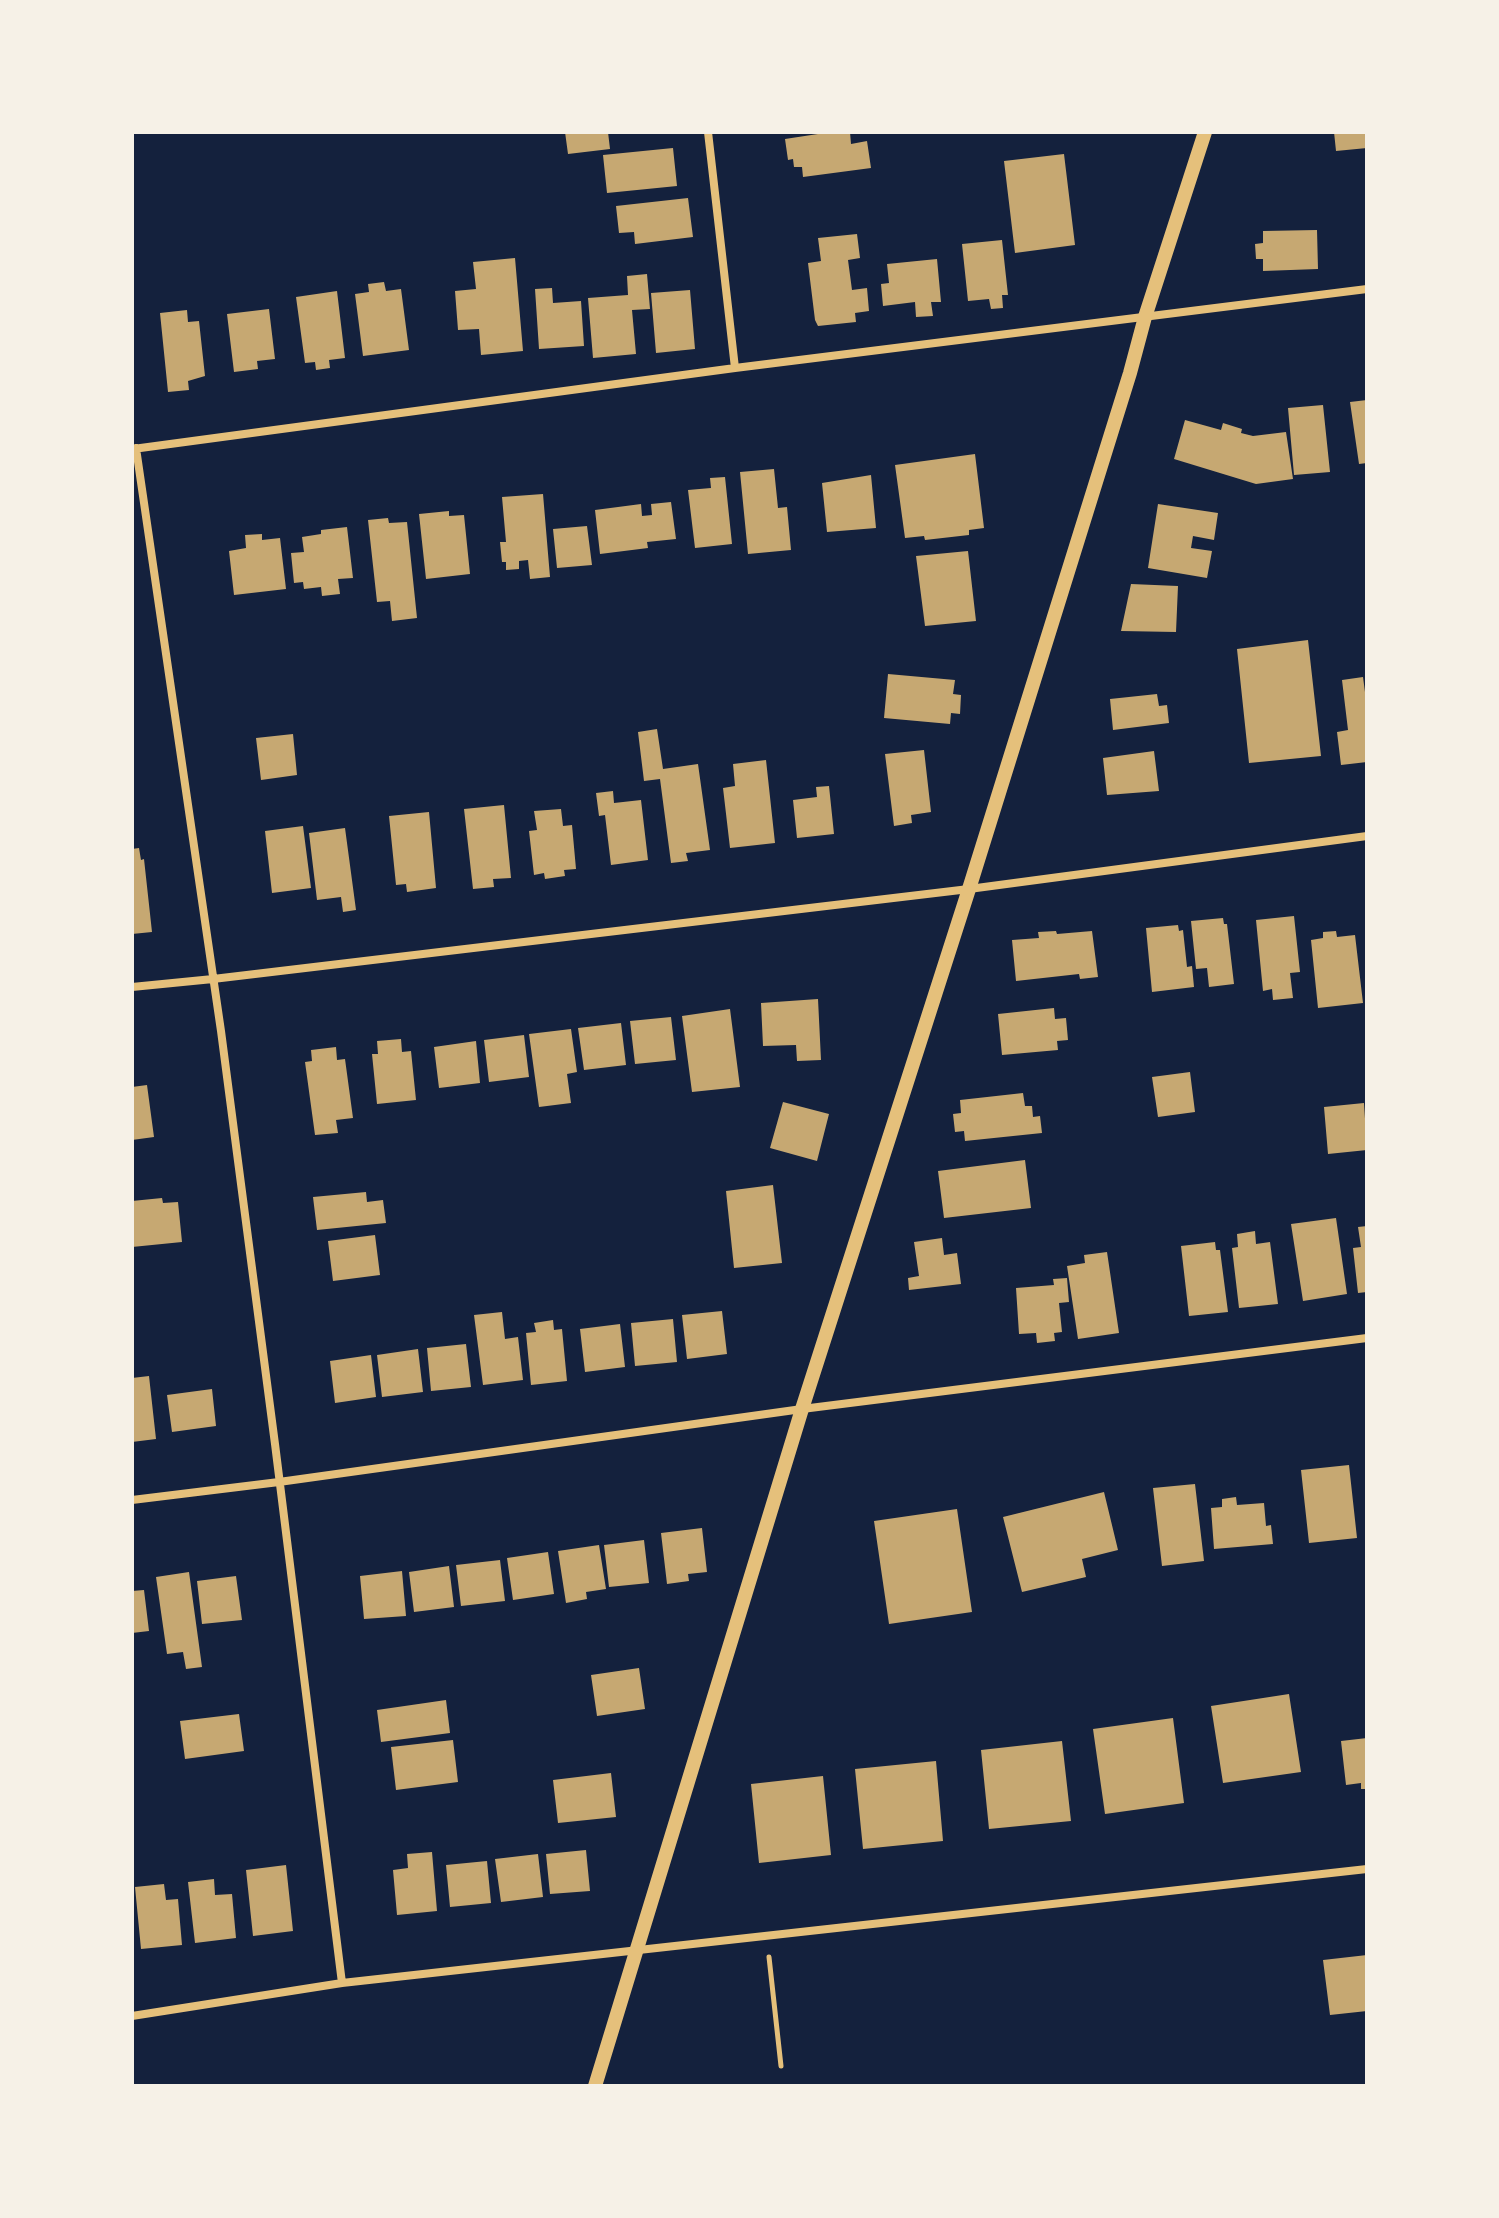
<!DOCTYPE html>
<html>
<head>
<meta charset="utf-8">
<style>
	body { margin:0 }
	#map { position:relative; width:1499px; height:2218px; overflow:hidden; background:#14213d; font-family:"Golos Text",sans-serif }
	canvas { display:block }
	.frame { position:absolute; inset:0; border:134px solid #f6f1e7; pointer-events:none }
</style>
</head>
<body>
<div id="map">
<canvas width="1499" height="2218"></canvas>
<div class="frame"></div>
</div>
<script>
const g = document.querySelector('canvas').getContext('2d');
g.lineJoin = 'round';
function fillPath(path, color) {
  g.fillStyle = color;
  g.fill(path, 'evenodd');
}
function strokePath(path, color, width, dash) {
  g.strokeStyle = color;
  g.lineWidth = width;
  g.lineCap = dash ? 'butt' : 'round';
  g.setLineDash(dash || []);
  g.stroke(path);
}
fillPath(new Path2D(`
	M565 132H608L610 149 568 154Z
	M831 132H850L851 144 867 141 871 168 803 177 802 167H794L793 159 788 160 785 139Z
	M1334 132H1367V148L1336 151Z
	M673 148 677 186 607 193 603 155Z
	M1064 154 1075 245 1015 253 1004 161Z
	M688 198 693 237 635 244 634 232 619 233 616 206Z
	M1317 230 1318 269 1263 271V259H1256L1255 244 1263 243V231Z
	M857 234 860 258 848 260 852 290 867 288 869 311 855 313 856 322 818 326 815 320 808 263 821 261 818 238Z
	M1002 240 1008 295H1002L1003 308 991 309 989 299 968 301 962 244Z
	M515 258 523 351 481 355 479 329 458 330 455 291 476 289 473 262Z
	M937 259 941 302H931L933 316 916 317 915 302 883 306 881 284 889 283 887 264Z
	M647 274 650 309 632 310 636 354 593 358 588 298 628 295 627 276Z
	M384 282 386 291 401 289 409 350 363 356 355 294 369 292 368 284Z
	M552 288 553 303 581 301 584 346 539 349 535 289Z
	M690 290 695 349 656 353 651 293Z
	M337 291 345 358 329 360 330 368 316 370 315 362 305 363 296 297Z
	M269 309 275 359 257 361 258 369 234 372 227 314Z
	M187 310 188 322 199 321 205 376 188 381 189 390 168 392 160 313Z
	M1367 400V463L1359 464 1350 402Z
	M1323 405 1330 472 1294 475 1288 408Z
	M1185 420 1221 430 1223 423 1242 429 1241 433 1253 436 1286 432 1293 479 1256 484 1174 459Z
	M975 454 984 528 969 530V535L925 540 924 536 905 538 895 465Z
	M774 469 778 508 787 507 791 550 748 554 740 472Z
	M871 475 876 528 827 532 822 483Z
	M725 477 732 544 695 548 688 490 711 488 710 478Z
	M543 494 550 577 530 579 528 560 519 561V569L506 570V562H502L500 542H506L502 497Z
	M671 502 676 539 647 542 648 548 600 554 595 510 641 504 642 516 652 515 651 504Z
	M1158 504 1218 513 1214 540 1193 536 1191 548 1212 551 1207 578 1148 568Z
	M449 511V516L464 515 470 574 426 579 419 514Z
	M388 518 389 523 407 522 417 618 392 621 390 601 377 602 368 520Z
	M587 526 592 565 557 568 553 529Z
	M347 527 353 578 338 579 340 594 322 596 321 587 304 589 303 582 294 583 291 553 304 552 302 537 321 534V530Z
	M262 534V540L280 538 286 589 234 595 229 551 246 548 245 535Z
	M968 551 976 621 925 626 916 556Z
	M1131 584 1178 586 1176 632 1121 631Z
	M1308 640 1321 756 1249 763 1237 649Z
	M888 674 955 680 953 694 961 695 960 714 951 713 950 724 884 718Z
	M1363 677 1367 707V762L1341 765 1337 732 1348 730 1342 680Z
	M1157 694 1159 706 1167 705 1169 723 1113 730 1110 699Z
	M657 729 663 769 698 764 710 850 686 853 688 861 671 863 660 779 644 781 638 732Z
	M293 734 297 775 261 780 256 738Z
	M924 750 931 812 911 815 912 823 894 826 885 754Z
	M1154 751 1159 791 1107 795 1103 758Z
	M766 760 775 843 730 848 723 788 735 786 733 764Z
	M829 786 834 834 797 838 793 800 817 797 816 787Z
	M613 791 614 803 641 800 648 860 611 865 605 815 599 816 596 793Z
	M504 805 511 878 493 879 494 887 473 889 464 809Z
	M561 809 563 826 572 825 576 869 564 870 565 876 545 879 544 873 534 875 529 831 537 830 534 811Z
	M429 812 436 888 407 892 406 884 396 885 389 816Z
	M303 826 311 888 272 893 265 831Z
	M345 828 356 910 343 912 341 897 317 900 309 833Z
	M139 848 141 860 144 859 152 932 132 934V849Z
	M1294 916 1300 972 1290 973 1293 998 1273 1000 1272 989 1263 991 1256 920Z
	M1223 918 1224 924H1227L1234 984 1209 987 1207 968 1196 969 1191 921Z
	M1178 925 1179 931 1183 930 1187 967 1192 966 1194 987 1152 992 1146 928Z
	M1056 931 1057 934 1092 931 1098 977 1080 979 1079 974 1016 981 1012 940 1039 938 1038 932Z
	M1336 931 1337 937 1355 935 1363 1003 1318 1008 1311 940 1323 938V932Z
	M818 999 821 1060 797 1061 796 1045 763 1046 761 1003Z
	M1054 1008 1055 1019 1066 1018 1068 1040 1057 1041 1058 1050 1002 1055 998 1014Z
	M730 1009 740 1087 692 1092 682 1016Z
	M671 1017 676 1060 635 1064 630 1021Z
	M621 1023 626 1065 584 1070 578 1028Z
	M571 1029 577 1072 567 1074 571 1103 539 1107 529 1034Z
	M524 1035 529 1077 489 1082 484 1040Z
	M401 1039 402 1052 411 1051 416 1100 377 1104 372 1054H378L377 1041Z
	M476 1041 480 1083 439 1088 434 1047Z
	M336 1047 337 1060 345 1059 353 1118 336 1120 338 1133 315 1135 305 1062 312 1061 311 1050Z
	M1190 1072 1195 1112 1158 1117 1152 1077Z
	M147 1085 154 1137 132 1140V1087Z
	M1023 1093 1025 1106H1032L1033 1117 1040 1116 1042 1133 965 1141 964 1131 955 1132 953 1114 961 1113 960 1100Z
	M783 1102 829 1114 817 1161 770 1148Z
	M1364 1103 1367 1150 1328 1154 1324 1107Z
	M1025 1160 1031 1208 944 1218 938 1171Z
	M773 1185 782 1263 734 1268 726 1191Z
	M366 1192 367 1202 383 1200 386 1223 317 1230 313 1197Z
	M162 1198 163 1203 178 1202 182 1242 132 1247V1201Z
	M1336 1218 1347 1294 1303 1301 1291 1224Z
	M1367 1226V1292L1358 1293 1353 1248 1361 1247 1358 1227Z
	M1255 1231 1256 1244 1270 1242 1278 1304 1239 1308 1232 1248 1238 1247 1237 1234Z
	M375 1235 380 1275 333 1281 328 1241Z
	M942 1238 944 1255 957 1253 961 1284 909 1290 908 1278 919 1276 914 1242Z
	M1215 1242 1216 1250H1220L1228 1312 1189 1316 1181 1246Z
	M1107 1252 1119 1333 1078 1339 1067 1266 1085 1263 1084 1255Z
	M1067 1278 1069 1302 1059 1303 1062 1332 1054 1333 1055 1341 1037 1343 1036 1333 1019 1334 1016 1288 1054 1285 1053 1279Z
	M722 1311 727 1354 687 1359 682 1315Z
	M502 1312 505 1339 518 1337 523 1380 483 1385 474 1315Z
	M673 1319 677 1362 635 1366 631 1323Z
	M553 1320 554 1330 562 1329 567 1381 531 1385 526 1333 536 1332 534 1323Z
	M620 1324 625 1367 585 1372 580 1329Z
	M466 1344 471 1387 431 1391 427 1348Z
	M418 1349 423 1392 382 1397 377 1355Z
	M371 1355 376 1397 335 1403 330 1361Z
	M149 1376 156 1439 132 1442V1378Z
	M212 1389 216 1426 172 1432 167 1395Z
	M1349 1465 1357 1538 1309 1543 1301 1470Z
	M1195 1484 1204 1561 1162 1566 1153 1488Z
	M1104 1492 1118 1550 1082 1559 1086 1577 1022 1592 1003 1517Z
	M1236 1497 1237 1505 1264 1503 1266 1526 1271 1525 1273 1544 1214 1549 1211 1508 1222 1507V1499Z
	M957 1509 972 1612 889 1624 874 1521Z
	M702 1528 707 1572 688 1574 689 1581 667 1584 661 1533Z
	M644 1540 649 1583 609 1587 604 1545Z
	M599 1545 606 1589 586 1592 587 1599 566 1603 558 1551Z
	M548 1552 554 1594 513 1600 507 1558Z
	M500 1560 505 1601 461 1606 456 1565Z
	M449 1566 454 1607 414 1612 409 1572Z
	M402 1571 406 1616 364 1619 360 1576Z
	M189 1572 202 1667 186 1669 183 1652 167 1654 156 1577Z
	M236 1576 242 1620 202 1624 197 1581Z
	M144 1590 149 1631 132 1633V1591Z
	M639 1668 645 1709 597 1716 591 1675Z
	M1289 1694 1301 1772 1223 1783 1211 1706Z
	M446 1700 450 1733 381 1742 377 1710Z
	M239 1714 244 1751 185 1759 180 1721Z
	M1173 1718 1184 1803 1105 1814 1093 1729Z
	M1367 1738V1789H1361V1783L1346 1785 1341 1741Z
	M453 1740 458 1782 396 1790 391 1747Z
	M1062 1741 1071 1821 989 1829 981 1750Z
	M936 1761 943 1841 863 1849 855 1769Z
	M611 1773 616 1817 558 1823 553 1780Z
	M823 1776 831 1855 759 1863 751 1784Z
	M586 1850 590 1891 550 1894 546 1854Z
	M432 1852 437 1911 397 1915 393 1870 408 1868 407 1854Z
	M538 1854 543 1897 501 1902 495 1859Z
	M487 1861 491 1903 450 1907 446 1865Z
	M286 1865 293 1931 253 1936 246 1870Z
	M214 1879 215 1895 232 1894 236 1938 195 1943 188 1882Z
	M164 1884 166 1900 178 1899 182 1945 141 1949 135 1887Z
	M1367 1955V2011L1330 2015 1323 1960Z`), '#c6a872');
strokePath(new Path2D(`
	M769 1957 781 2066`), '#e5c07b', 5);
strokePath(new Path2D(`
	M708 132 735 368
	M136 448 221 1031 275 1444 342 1983
	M133 449 735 368 1367 289
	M132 987 213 979 969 889 1367 836
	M132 1500 279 1482 802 1409 1367 1338
	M132 2016 342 1983 1367 1869`), '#e5c07b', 8);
strokePath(new Path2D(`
	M595 2086 802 1409 969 889 1130 373 1145 317 1205 132`), '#e5c07b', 14);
</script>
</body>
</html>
